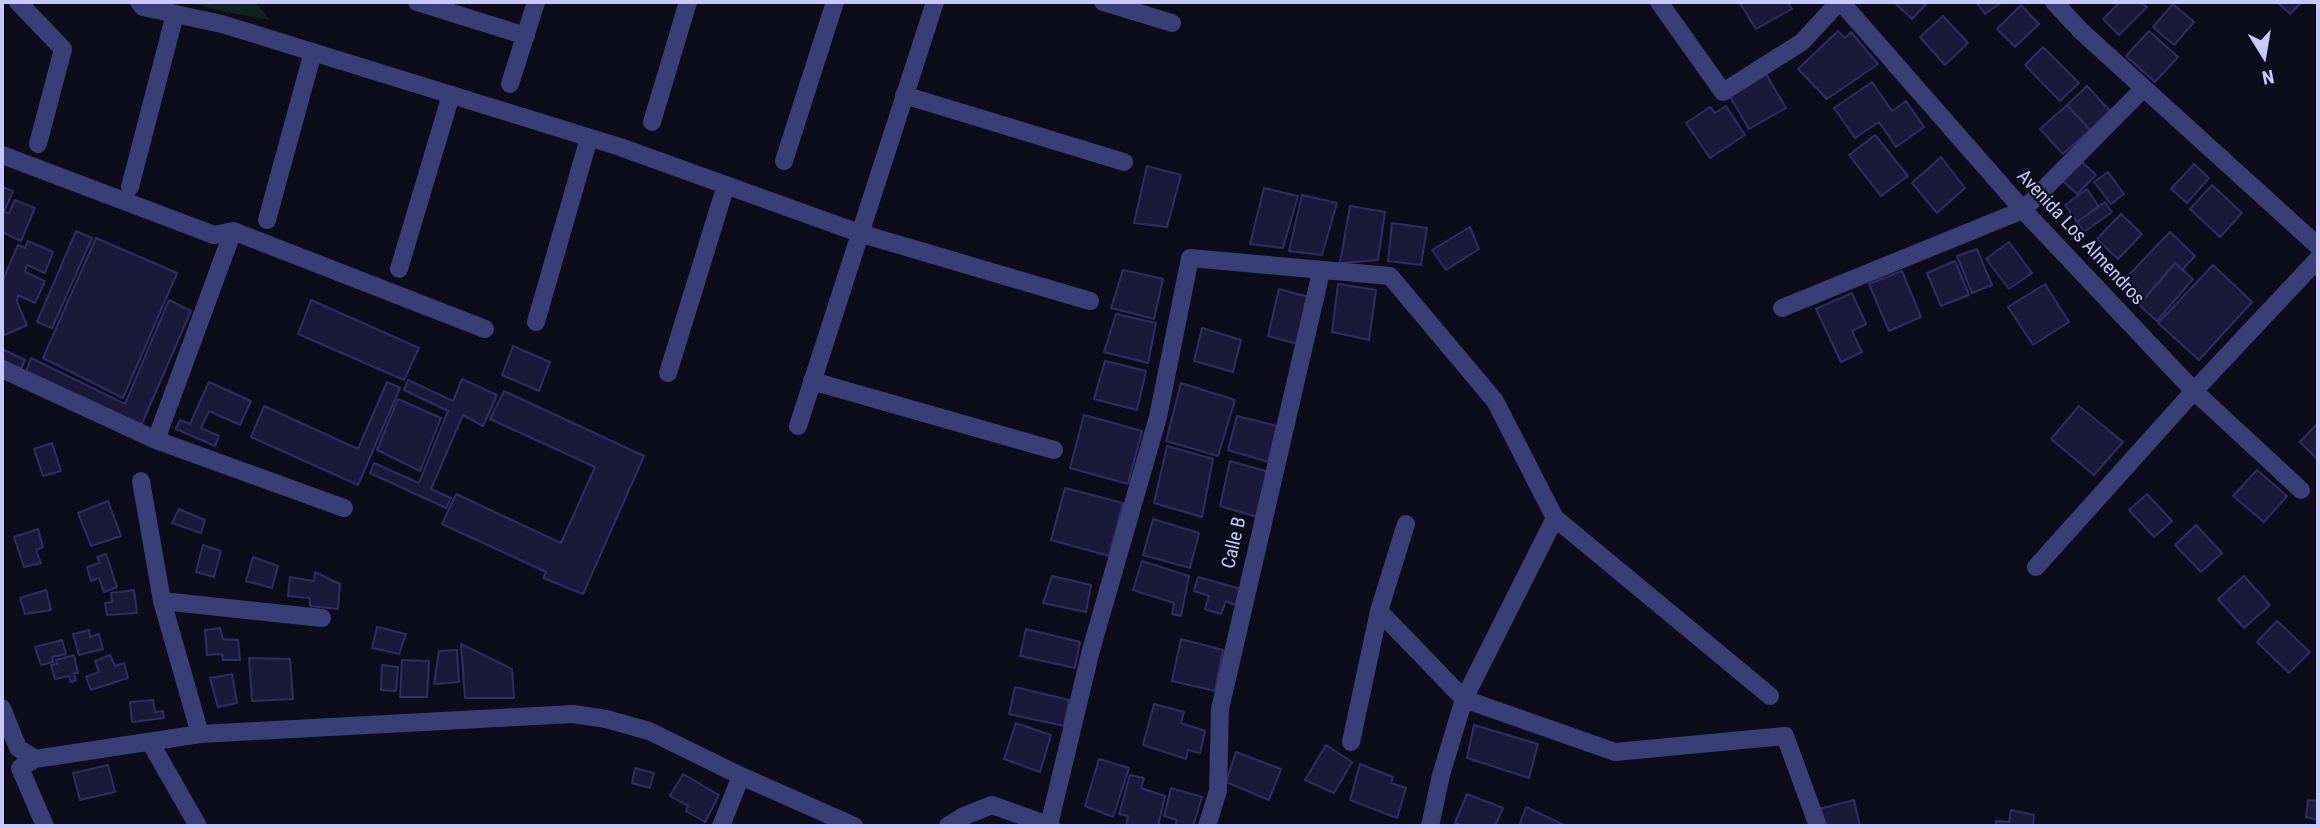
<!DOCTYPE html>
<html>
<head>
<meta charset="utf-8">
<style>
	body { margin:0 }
	#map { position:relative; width:2320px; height:828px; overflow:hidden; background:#0c0c1b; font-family:"Roboto Condensed",sans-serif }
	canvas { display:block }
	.frame { position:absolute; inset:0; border:4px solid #c8c8fc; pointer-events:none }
	.north { position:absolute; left:2229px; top:21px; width:70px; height:70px; -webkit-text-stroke:5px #0c0c1b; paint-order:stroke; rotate:169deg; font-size:19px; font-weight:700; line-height:28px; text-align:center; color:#c8c8fc }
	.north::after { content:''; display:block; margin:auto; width:24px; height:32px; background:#c8c8fc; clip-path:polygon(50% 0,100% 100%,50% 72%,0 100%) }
</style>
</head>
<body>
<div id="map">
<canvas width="2320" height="828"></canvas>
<div class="frame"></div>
<div class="north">N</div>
</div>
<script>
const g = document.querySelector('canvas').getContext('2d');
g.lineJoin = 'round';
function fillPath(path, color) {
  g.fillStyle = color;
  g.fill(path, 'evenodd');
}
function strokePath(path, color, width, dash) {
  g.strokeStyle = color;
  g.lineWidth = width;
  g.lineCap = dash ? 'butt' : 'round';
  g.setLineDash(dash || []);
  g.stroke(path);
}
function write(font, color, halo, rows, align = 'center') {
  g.font = font + ' "Roboto Condensed",sans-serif';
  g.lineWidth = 5;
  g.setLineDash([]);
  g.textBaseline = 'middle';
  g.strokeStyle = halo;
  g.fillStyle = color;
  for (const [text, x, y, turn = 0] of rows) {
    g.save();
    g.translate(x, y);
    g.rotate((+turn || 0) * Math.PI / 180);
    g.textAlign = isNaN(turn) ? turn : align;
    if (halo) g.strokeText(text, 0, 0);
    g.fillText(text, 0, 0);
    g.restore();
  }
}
fillPath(new Path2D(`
	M188 2H255L270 20 226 12Z`), '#0f2421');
const building = new Path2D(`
	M1739 2H1787L1792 9 1756 29Z
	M1894 2H1928L1912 19Z
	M1976 2H2002L1985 14Z
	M2120 2H2141L2147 7 2119 35 2103 19Z
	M2277 2H2302L2290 14Z
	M2173 4 2194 22 2174 45 2153 27Z
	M2021 5 2039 24 2015 47 1997 29Z
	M1943 16 1968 43 1945 65 1920 37Z
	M1838 31 1845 38 1851 32 1878 64 1827 99 1798 69Z
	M2149 31 2178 57 2155 82 2126 56Z
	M2043 47 2079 83 2060 101 2025 65Z
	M1766 74 1786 108 1749 129 1729 95Z
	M1872 82 1892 111 1906 101 1924 127 1896 147 1879 122 1855 138 1834 108Z
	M2087 86 2110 111 2090 130 2067 105Z
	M2067 105 2090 130 2063 154 2040 129Z
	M1726 106 1745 135 1710 158 1686 123 1710 107 1715 113Z
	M1875 135 1908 176 1881 196 1849 155Z
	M1941 157 1965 188 1937 213 1912 183Z
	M2081 161 2096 175 2077 194 2063 181Z
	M2194 164 2209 178 2187 203 2171 189Z
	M1147 166 1181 175 1167 227 1134 223Z
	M2108 172 2124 194 2111 204 2094 182Z
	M2212 185 2242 213 2220 237 2190 209Z
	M2 187 13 191 4 212 9 213 15 200 35 208 21 241 2 232Z
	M1264 188 1298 196 1283 248 1250 244Z
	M2087 189 2099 207 2077 222 2065 205Z
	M1302 195 1337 203 1322 255 1289 251Z
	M2105 202 2112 212 2084 232 2077 222Z
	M1350 206 1385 212 1378 260 1340 263Z
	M2121 214 2142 234 2118 259 2097 239Z
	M1392 223 1427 228 1421 265 1388 261Z
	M1470 227 1479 249 1446 270 1432 250Z
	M76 231 92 238 52 328 37 322Z
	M2170 232 2195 256 2182 270 2175 263 2142 302 2121 283Z
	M96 238 177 273 123 398 43 358Z
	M28 241 53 252 45 273 27 265 25 272 45 281 35 303 18 295 17 302 27 325 5 335 2 326V282L18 245 25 248Z
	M2009 242 2032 273 2009 289 1986 259Z
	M1977 249 1992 285 1972 293 1957 256Z
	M1955 261 1969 295 1941 306 1927 273Z
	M2175 263 2193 279 2157 321 2139 305Z
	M2213 265 2252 302 2199 360 2158 323Z
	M1123 270 1163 279 1154 319 1111 308Z
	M1902 271 1921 317 1889 331 1869 284Z
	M1338 284 1376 290 1369 340 1332 332Z
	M2045 284 2069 322 2033 345 2008 307Z
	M1279 289 1313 298 1302 345 1268 336Z
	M1852 293 1866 324 1852 331 1862 352 1841 362 1816 309Z
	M169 300 191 311 140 428 25 374 31 358 125 404Z
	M311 300 419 348 404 380 298 334Z
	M1116 314 1156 323 1148 363 1104 352Z
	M1202 328 1241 340 1233 372 1194 361Z
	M513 346 550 362 539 391 502 375Z
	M2 349 25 360 21 369 2 360Z
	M1105 361 1146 371 1137 410 1094 399Z
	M462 379 497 395 483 426 463 415 431 489 451 498 446 508 370 473 374 463 419 483 448 411 404 390 408 380 453 401Z
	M209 382 251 401 240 425 209 411 201 428 219 436 215 446 176 429 180 420 190 424Z
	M387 382 400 388 358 485 251 437 264 406 358 449Z
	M1181 383 1235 400 1218 456 1166 441Z
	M504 391 644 456 583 594 543 578 546 572 442 524 456 494 561 543 595 467 490 419Z
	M398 399 441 418 420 471 377 450Z
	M2079 406 2123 442 2094 475 2051 439Z
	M1084 415 1142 431 1128 484 1070 468Z
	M1237 416 1277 426 1268 462 1228 450Z
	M2318 423V460L2300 442Z
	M52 443 61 471 43 476 34 449Z
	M1167 446 1213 459 1202 517 1154 503Z
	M1230 461 1269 472 1257 517 1220 506Z
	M2257 470 2287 496 2264 522 2233 496Z
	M1065 488 1123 503 1109 556 1051 540Z
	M2147 494 2172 521 2154 537 2129 510Z
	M108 501 121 536 91 546 78 513Z
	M179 509 205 520 201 533 172 523Z
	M1153 519 1199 533 1190 568 1143 555Z
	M2196 525 2222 553 2201 572 2175 545Z
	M38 529 43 547 36 550 41 563 24 567 14 537Z
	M203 545 221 551 214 577 196 572Z
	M106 554 117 587 104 592 99 578 91 581 87 567 100 563 97 557Z
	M253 557 278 566 272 588 246 581Z
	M1142 561 1189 576 1181 616 1172 614 1174 603 1133 590Z
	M315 572 340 584 338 609 310 606V598L288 596 290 577 314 581Z
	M1052 576 1091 585 1086 612 1043 603Z
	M2244 576 2270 605 2244 628 2218 599Z
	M1198 577 1241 589 1235 605 1226 601 1221 614 1205 609 1209 596 1194 591Z
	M46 590 51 610 25 614 20 598Z
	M134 590 137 613 107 615 105 603 112 602 111 593Z
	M2277 621 2310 652 2289 673 2257 642Z
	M377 627 406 634 399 654 372 648Z
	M220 628 223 639 238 640 240 660H223L222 654 207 655 205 630Z
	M1026 629 1080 642 1075 668 1020 656Z
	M89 630 90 637 99 634 103 649 79 655 73 634Z
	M1181 639 1223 650 1215 691 1172 681Z
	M62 640 66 654 52 657 53 662 41 665 35 647Z
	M461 644 512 669 514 698H465Z
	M457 650 459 682 434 684 439 651Z
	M74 655 78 673H74L76 680 71 682 69 676 55 679 51 665 57 664 56 660Z
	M110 655 115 666 124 663 128 678 91 690 86 677 99 672 95 661Z
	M249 658 290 659 293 699 252 701Z
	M402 660 429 661 427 697H400Z
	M382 665 398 667 396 691 381 690Z
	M232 674 237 703 218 707 210 678Z
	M1015 687 1069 700 1064 726 1009 714Z
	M153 700 155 712 163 711 164 718 132 722 130 702Z
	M1154 704 1184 712 1181 723 1205 731 1200 753 1188 750 1186 759 1143 745Z
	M1016 723 1051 735 1040 772 1004 759Z
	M1474 725 1538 744 1529 778 1467 758Z
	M1326 745 1352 762 1334 793 1305 780Z
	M1236 752 1281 769 1269 800 1226 782Z
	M1099 759 1129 768 1113 817 1085 806Z
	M1360 764 1393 777 1391 783 1406 788 1397 818 1350 800Z
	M108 765 115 792 80 800 73 773Z
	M635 768 654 773 650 788 632 783Z
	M683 774 719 795 705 822 686 811 688 806 670 796Z
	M1130 775 1144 778 1141 788 1165 796 1158 826H1126L1128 816 1119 814Z
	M1171 788 1202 797 1193 826H1175L1177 820 1164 816Z
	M1467 794 1503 808 1495 826H1463L1455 823Z
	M1854 800 1860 826H1824L1819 809Z
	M2308 800 2318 801V820L2306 817Z
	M1526 807 1564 825 1563 826H1519Z
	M2011 810 2034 815 2033 826H1996V821L2009 822Z`);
fillPath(building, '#1b193a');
strokePath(building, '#302c65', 2);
strokePath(new Path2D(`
	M18 2 63 49 38 144
	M139 2 143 7 222 24 620 147 859 233 1090 301
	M417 2 526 36
	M1103 2 1172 23
	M1659 2 1723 92 1802 42 1839 2
	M1841 2 2023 210 2194 391 2301 490
	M2054 2 2081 31 2318 246
	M510 84 536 2
	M904 95 1124 162
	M652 122 688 2
	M2 155 214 235 233 231 485 329
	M784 161 835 2
	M130 187 175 14
	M267 220 313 52
	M399 269 451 95
	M1782 308 2023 210 2143 89
	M536 322 589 138
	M2 369 156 440 344 508
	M668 373 726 185
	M812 381 1054 450
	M798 426 935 2
	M156 440 233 231
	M141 481 162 601 200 734
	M2036 567 2194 391 2318 259
	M162 601 322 618
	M1379 611 1464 699 1615 752 1785 736 1818 826
	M2 708 18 748 35 759 200 734 573 714 606 719 649 731 741 776 854 826
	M150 742 198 826
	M1351 742 1379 611 1406 524
	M35 759 20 768 45 826
	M1049 825 1091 650 1158 417 1190 258 1390 276 1495 401 1555 518 1770 696
	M721 826 741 776
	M948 826 964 816 992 805 1051 826
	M1207 826 1218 791 1220 709 1321 272
	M1430 826 1441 775 1464 699 1555 518`), '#393e77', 18);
write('19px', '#c8c8fc', '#0c0c1b', [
	["Avenida Los Almendros",2080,238,47],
	["Calle B",1235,543,-77]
]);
</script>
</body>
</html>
